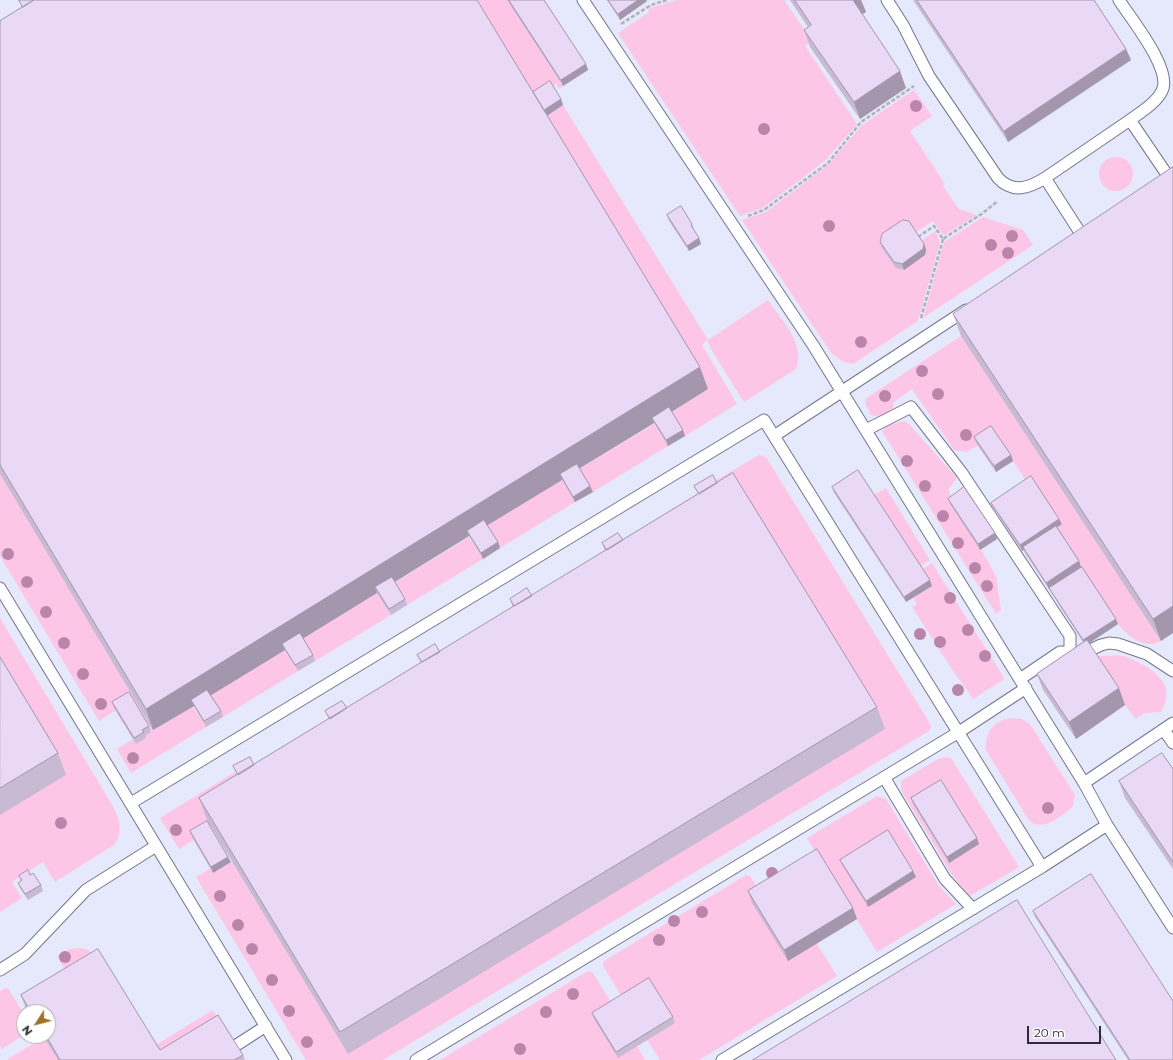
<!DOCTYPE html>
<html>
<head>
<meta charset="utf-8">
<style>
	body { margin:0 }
	#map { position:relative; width:1173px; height:1060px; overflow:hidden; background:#f5f6fb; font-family:Montserrat,sans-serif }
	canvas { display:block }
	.north { position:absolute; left:16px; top:1004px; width:40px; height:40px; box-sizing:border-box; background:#fff; border:1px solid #ababaf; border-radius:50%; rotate:234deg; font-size:11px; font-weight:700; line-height:16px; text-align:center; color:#2d2e37 }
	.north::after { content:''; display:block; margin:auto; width:14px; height:18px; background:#9f7324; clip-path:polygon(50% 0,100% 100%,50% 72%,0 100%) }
	.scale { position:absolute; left:1027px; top:1026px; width:74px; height:18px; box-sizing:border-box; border:2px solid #2d2e37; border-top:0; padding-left:5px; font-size:12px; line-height:14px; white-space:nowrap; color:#2d2e37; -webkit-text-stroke:3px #fff; paint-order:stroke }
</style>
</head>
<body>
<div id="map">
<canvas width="1173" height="1060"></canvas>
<div class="north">N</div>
<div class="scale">20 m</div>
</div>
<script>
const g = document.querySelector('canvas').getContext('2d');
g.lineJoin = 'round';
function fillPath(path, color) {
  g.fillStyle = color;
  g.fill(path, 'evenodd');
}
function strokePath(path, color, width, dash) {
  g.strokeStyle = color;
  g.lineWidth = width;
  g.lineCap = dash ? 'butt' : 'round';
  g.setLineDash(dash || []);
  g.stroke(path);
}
fillPath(new Path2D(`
	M0 0H1173V1060H0ZM24 1012H48V1036H24Z`), '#e6e8fb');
fillPath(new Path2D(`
	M472 0H508L563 86 559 89 556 84 532 100Z
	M677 0H784L812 41 805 46 857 124 826 160 763 208 740 216 618 33 648 13 649 8Z
	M914 90 932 116 910 131 945 184 943 186 959 209 977 215 945 235 942 234 933 221 915 233 884 240 882 248 896 268 904 269 925 255 921 241 935 231 939 240V246L918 321 853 364 844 362 832 354 742 220 766 212 829 164 862 125Z
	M563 105 708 340 768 300C782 321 806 344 796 369L744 402 712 351 707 340 702 345 737 404 685 436 671 413 708 389 544 118Z
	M1099 174a17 17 0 1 1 34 0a17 17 0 1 1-34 0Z
	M983 217 1023 230 1033 245 923 318 944 242Z
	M961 336 1161 641C1130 659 1097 593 1084 573L1052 594 1049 589 1081 567 1025 553 1023 550 1029 485 993 432 977 443 978 445 967 452 954 450 912 389 894 402 893 408C885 413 880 418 871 415L866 405 865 399Z
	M903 421 908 423 957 478 948 490 996 576 1001 610 996 614 882 431 889 425Z
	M654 424 668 446 593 492 579 469Z
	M759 455 766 457 929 722 931 727 929 731 383 1060H306L196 877 211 868 213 873 232 862 348 1054 728 504 715 481Z
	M0 474 153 730 193 706 206 727 131 773 117 749 133 739 136 744 145 738 144 736 151 732 115 707 116 710 99 721 0 556Z
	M562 480 575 502 500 548 487 526Z
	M886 488 930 560 919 567 873 496Z
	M469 537 483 559 407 605 394 583Z
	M932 563 1003 676V680L973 699 960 680H959L912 607 917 604 913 598 932 586 921 570Z
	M377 593 391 615 315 661 302 639Z
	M0 618 114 808C120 822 123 832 114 845L55 882 43 862 12 882 22 898 0 912Z
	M285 650 298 671 223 717 210 695Z
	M1097 656C1105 656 1114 655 1122 656 1130 657 1137 662 1145 666 1164 677 1173 691 1161 712L1144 713 1136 719 1125 705Z
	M1010 718 1022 719 1030 724 1075 795 1073 806C1062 816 1041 834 1028 819L986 750C985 733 992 722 1010 718Z
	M945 757 951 758 1019 867 970 896 952 875 901 790V781L938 759Z
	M235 772 248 795 211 826 192 837 194 840 179 849 160 818Z
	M877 796 886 799 939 886 956 904 877 952 807 838Z
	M746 875 750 876 762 896 817 944 837 976 699 1060H660L647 1040 674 1023 624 1000 603 966 604 961Z
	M81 948 88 950 92 954 69 977 57 956 70 949Z
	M588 971 593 973 614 1007 618 1057 637 1046 645 1060H440Z
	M6 988H8L24 1014V1035L2 1049 0 1046V991Z
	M213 1010 223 1026 167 1060 154 1046Z
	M44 1037 58 1060H9L8 1059Z`), '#fec6e6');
const service = new Path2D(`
	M583 0 813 345 1084 783 1107 825 1173 928
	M887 0 903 25 929 76 998 178C1013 194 1029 188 1045 178
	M1119 0C1131 19 1173 70 1162 91 1156 103 1141 112 1130 120L1168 176
	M1081 234 1045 178 1130 120
	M866 430 911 407 962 473 1070 636V653
	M774 436 966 310
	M0 588 286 1060
	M1020 679 1060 652 1084 653 1101 645 1109 643 1118 644 1147 654 1173 671
	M1164 730 1173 743
	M884 777 945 879 973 909
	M1084 783 1173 723
	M131 803 764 420 1042 867
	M0 970 25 954 86 890 156 846
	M235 1046 266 1026
	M416 1060 959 732 1026 688
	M722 1060 1042 867 1107 825`);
strokePath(service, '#74768c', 13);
strokePath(new Path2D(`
	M621 24 651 5 667 0
	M748 216 764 210 828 163 861 122 914 86
	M918 237 934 226 943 239 983 213 998 201
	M921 318 943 239`), '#b1b2b8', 2.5, [4, 2]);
strokePath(service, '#fff', 11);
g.fillStyle = '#ba85ab';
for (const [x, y] of [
	[916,106],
	[764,129],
	[829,226],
	[1012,236],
	[991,245],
	[1008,253],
	[861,342],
	[922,371],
	[938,394],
	[885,396],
	[966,435],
	[907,461],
	[925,486],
	[943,516],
	[958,543],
	[8,554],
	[975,568],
	[27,582],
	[987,586],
	[950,598],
	[46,612],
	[968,630],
	[920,634],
	[940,642],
	[64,643],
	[985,656],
	[83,674],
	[958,690],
	[101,704],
	[133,758],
	[1048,808],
	[61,823],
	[176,830],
	[772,873],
	[220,896],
	[702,912],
	[674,921],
	[238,925],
	[659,940],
	[252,949],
	[65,957],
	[272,980],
	[573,994],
	[289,1011],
	[546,1012],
	[307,1042],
	[520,1049]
]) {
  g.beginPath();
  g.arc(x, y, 6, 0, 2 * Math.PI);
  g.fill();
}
fillPath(new Path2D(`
	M19 0 533 92 561 99 563 105 547 115 708 389 672 412 685 436 668 446 654 423 580 468 590 486 593 492 575 502 562 480 487 525 498 542 500 548 483 559 469 536 395 582 405 599 407 605 391 615 377 593 303 638 313 655 315 661 298 671 285 650 211 695 221 711 223 717 206 727 194 706 153 730 0 474V21L22 7Z
	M507 0H544L586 64 588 70 563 86Z
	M607 0H646L647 1 620 20Z
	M790 0H861L866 12 862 14 906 88 860 119 810 47 804 30 808 27Z
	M913 0H1094L1126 49 1131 60 1008 142Z
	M1173 167 1161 641 961 336 953 314Z
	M667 215 692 224 694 230 699 238 701 244 689 251 669 221Z
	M880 242 924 244 926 249 925 255 904 270 896 268 882 248Z
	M974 437 1011 455 1013 461 996 472 976 443Z
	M717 483 877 707 885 729 348 1054 207 820 199 798 237 775 233 766 254 765 329 719 325 711 347 708 421 663 417 655 440 652 513 607 510 599 532 596 605 551 602 543 623 540 698 494 694 486Z
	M832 487 932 586 906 602 834 493Z
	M948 499 995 533 997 539 980 550 950 504Z
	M991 503 1062 524 1057 527 1079 561 1081 567 1049 589 1025 553 1024 550 1022 551 993 509Z
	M1049 588 1118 624 1089 643 1125 705 1076 739 1043 690 1037 674 1083 642 1052 594Z
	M0 657 58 753 66 775 0 815Z
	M112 702 149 726 151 732 145 736 146 738 136 744 114 708Z
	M1173 769V869L1125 798 1119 781Z
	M911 798 979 844 949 863 913 804Z
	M190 831 231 862 213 873 192 837Z
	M840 860 913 871 916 877 868 907 842 865Z
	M30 875 41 885 43 891 28 900 20 888 18 883 21 881 19 876Z
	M748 891 853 908 857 919 788 961 752 903Z
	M1033 911 1173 1060H1128L1035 917Z
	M21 995 160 1050 243 1055 245 1060H58L43 1036H48V1012H28L25 1007Z
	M592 1013 673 1017 675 1023 618 1058 594 1019Z`), '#c9bad4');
fillPath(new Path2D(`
	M638 0H646L647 1 620 20 618 14Z
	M853 0H861L866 12 859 16Z
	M1126 49 1131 60 1008 142 1004 131Z
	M586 64 588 70 563 86 561 80Z
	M900 71 906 88 860 119 854 102Z
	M561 99 563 105 544 118 541 112Z
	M699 238 701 244 689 251 687 246Z
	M924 244 926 249 925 255 904 270 902 264Z
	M700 367 708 389 655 422 652 418 654 423 562 479 560 474 562 480 470 536 467 531 469 536 378 592 375 587 377 593 286 649 282 644 285 650 195 705 191 700 194 706 153 730 146 709Z
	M683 430 685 436 668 446 666 440Z
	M1011 455 1013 461 996 472 994 466Z
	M590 486 593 492 575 502 573 497Z
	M1059 519 1062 524 1024 549 1023 547 1024 550 1022 551 1020 545Z
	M995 533 997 539 980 550 978 544Z
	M498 542 500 548 483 559 481 553Z
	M1079 561 1081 567 1049 589 1046 583Z
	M930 580 932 586 906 602 904 597Z
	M1173 606V633L1161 641 1153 619Z
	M1116 619 1118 624 1085 646 1083 640Z
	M1119 688 1125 705 1076 739 1069 722Z
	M977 838 979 844 949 863 947 857Z
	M228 857 231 862 213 873 211 867Z
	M913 871 916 877 868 907 866 901Z
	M853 908 857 919 788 961 784 950Z`), '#a497ad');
const building = new Path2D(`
	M19 0H34L23 7Z
	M34 0H477L700 367 146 709 0 465V21Z
	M509 0H544L586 64 561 80Z
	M608 0H638L618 14Z
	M795 0H853L900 71 854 102 804 30 811 25Z
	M917 0H1094L1126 49 1004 131Z
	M550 81 561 99 544 110 533 92Z
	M1173 167V606L1153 619 953 314Z
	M681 206 692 224 691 225 699 238 687 246 667 215Z
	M903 220 909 221 924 244 923 249 902 264 894 262 880 242 882 234Z
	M669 407 683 430 666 440 652 418Z
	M991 426 1011 455 994 466 974 437Z
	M577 464 590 486 573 497 560 474Z
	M858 470 930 580 904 597 832 487Z
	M733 473 877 707 340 1032 199 798Z
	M713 475 717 483 699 494 694 486Z
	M1031 476 1059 519 1020 545 991 503Z
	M964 487 995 533 978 544 948 499Z
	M484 520 498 542 481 553 467 531Z
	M1056 526 1079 561 1046 583 1023 547Z
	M618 533 623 540 607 550 602 543Z
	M1082 567 1116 619 1083 640 1049 588Z
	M392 577 405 599 389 609 375 587Z
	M527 588 532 596 514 606 510 599Z
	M300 633 313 655 295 665 282 644Z
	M1087 640 1119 688 1069 722 1037 674Z
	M435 644 440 652 422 662 417 655Z
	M0 657 58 753 0 788Z
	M207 690 221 711 204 721 191 700Z
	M129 692 149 726 142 730 144 732 134 738 112 702Z
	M342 701 347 708 330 719 325 711Z
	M1162 753 1173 769V862L1119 781Z
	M250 757 254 765 238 775 233 766Z
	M941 780 977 838 947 857 911 798Z
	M207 821 228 857 211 867 190 831Z
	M888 830 913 871 866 901 840 860Z
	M817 849 853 908 784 950 748 891Z
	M28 870 30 875 33 873 41 885 25 894 18 883 22 880 19 876Z
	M1091 874 1173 1001V1060H1130L1033 911Z
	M1017 900 1116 1060H753Z
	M98 949 160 1050 218 1015 243 1055 234 1060H60L46 1036H48V1012H31L21 995Z
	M649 978 673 1017 616 1052 592 1013Z`);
fillPath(building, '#ead8f7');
strokePath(building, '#a497ad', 1);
</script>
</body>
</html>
